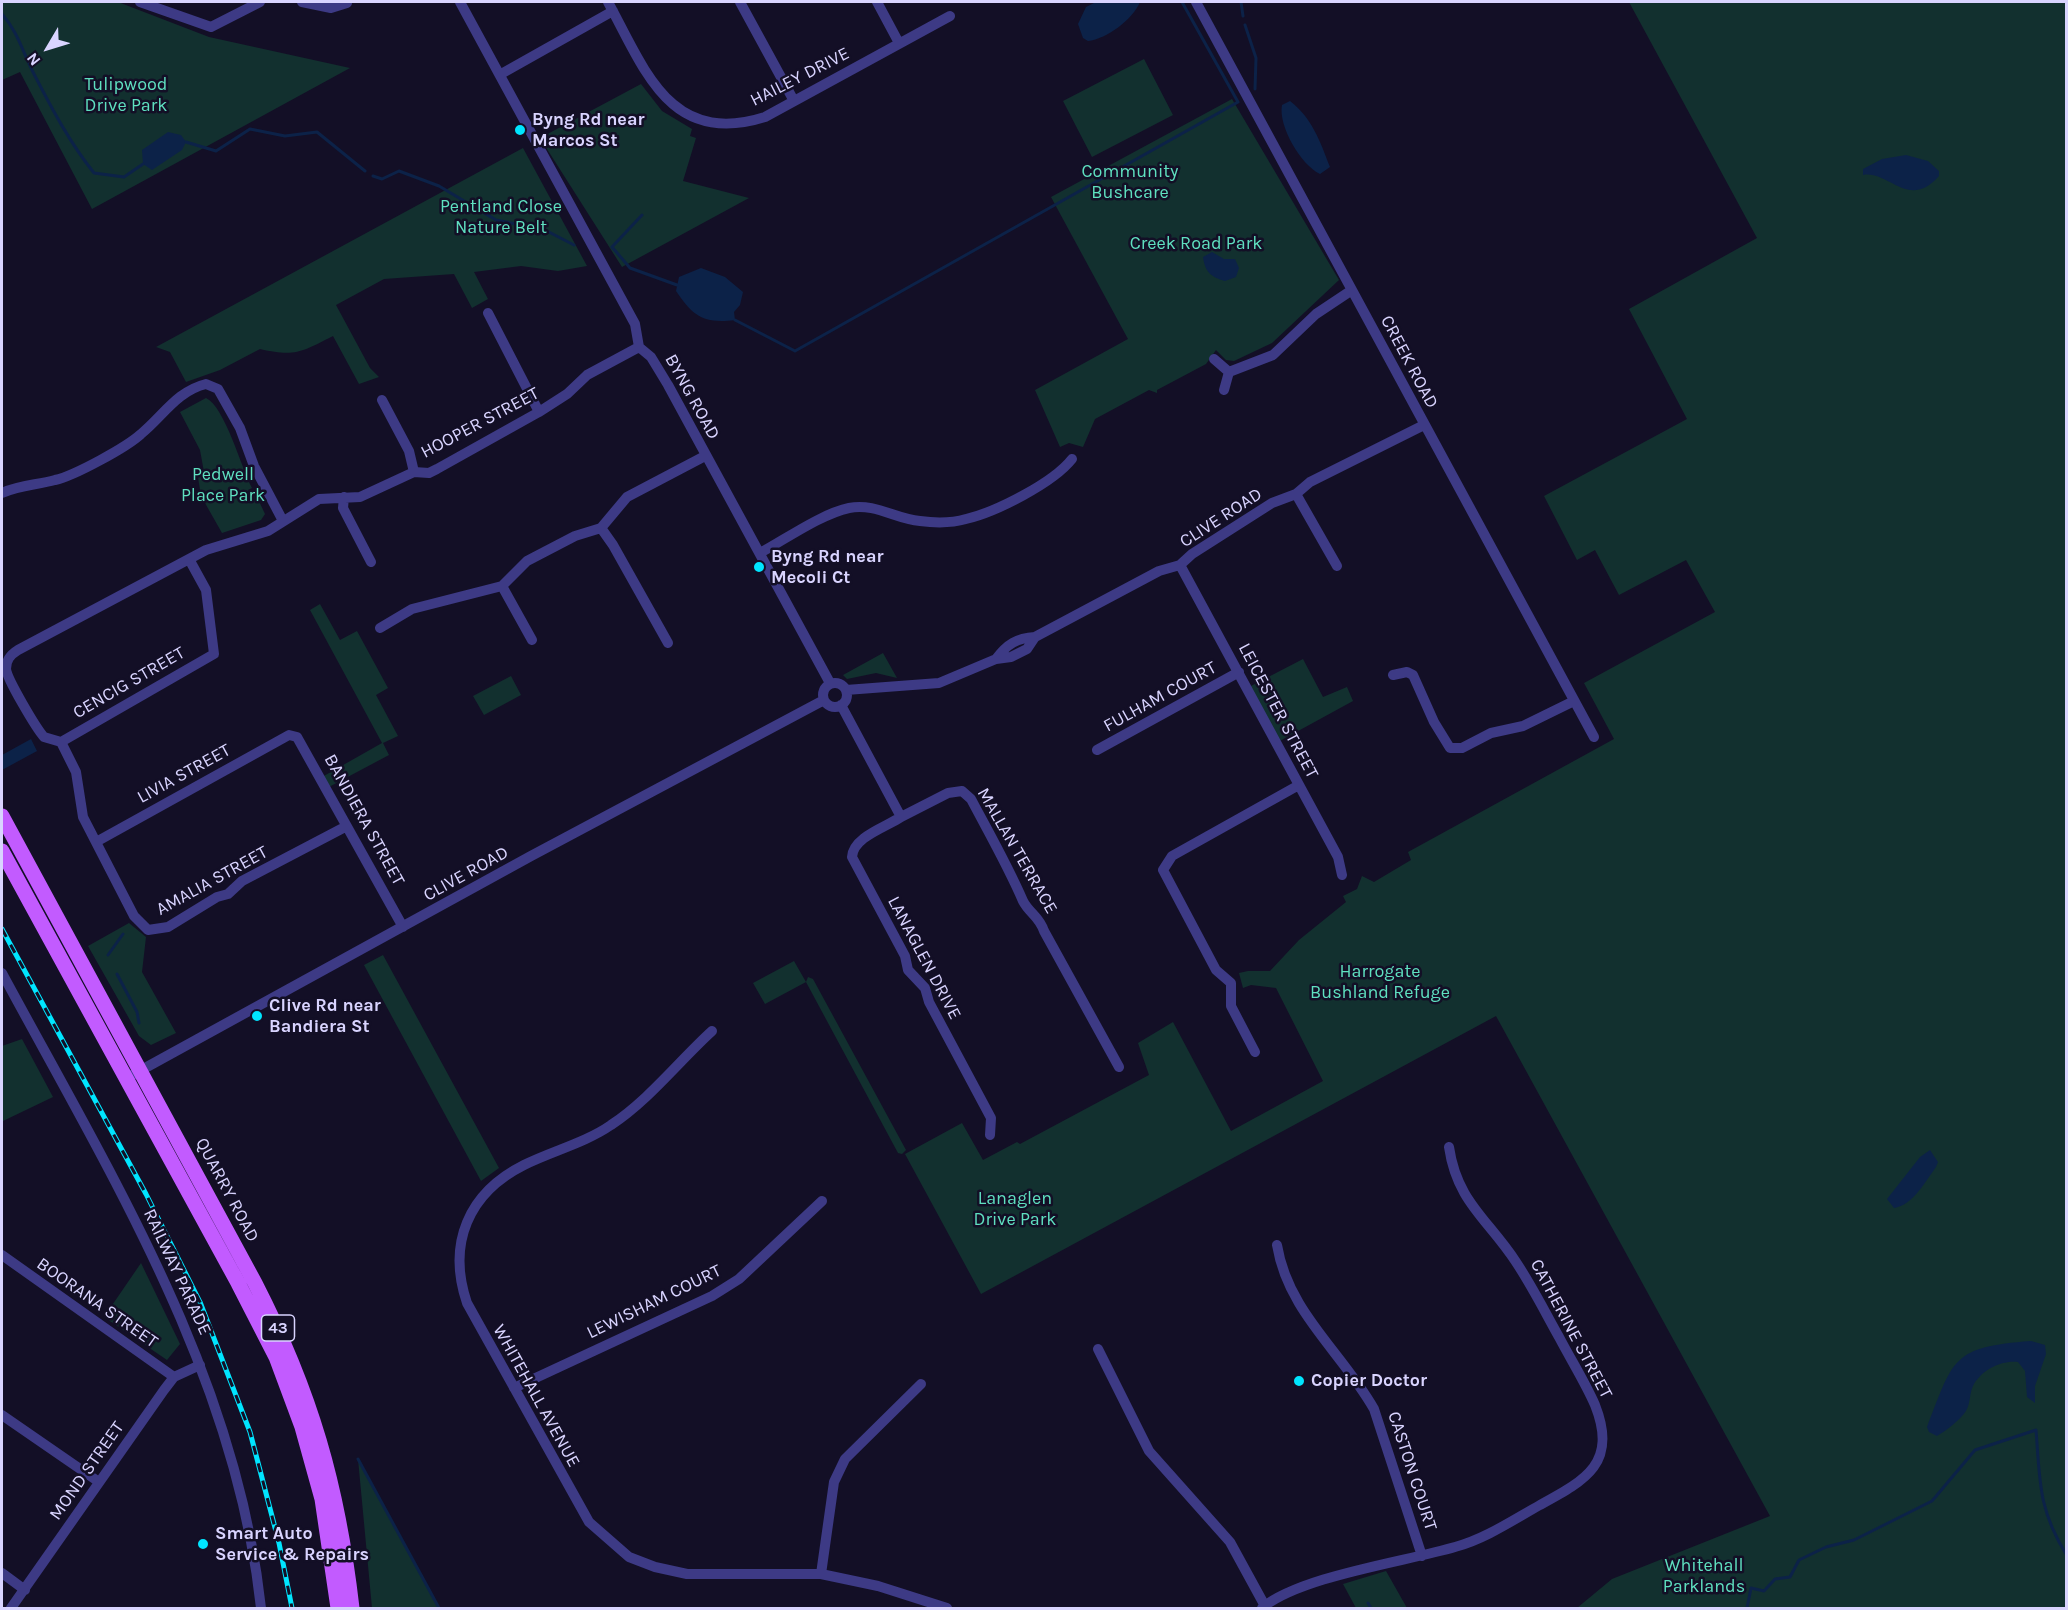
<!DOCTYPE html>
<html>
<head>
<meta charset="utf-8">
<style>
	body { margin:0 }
	#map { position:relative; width:2068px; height:1610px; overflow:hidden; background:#130f26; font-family:Karla,sans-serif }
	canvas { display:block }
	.frame { position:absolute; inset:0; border:3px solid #d9d4ff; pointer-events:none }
	.north { position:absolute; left:18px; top:18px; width:60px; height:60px; -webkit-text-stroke:4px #130f26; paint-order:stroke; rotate:232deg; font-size:16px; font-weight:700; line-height:24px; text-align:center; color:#d9d4ff }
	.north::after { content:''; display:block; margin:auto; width:21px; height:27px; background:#d9d4ff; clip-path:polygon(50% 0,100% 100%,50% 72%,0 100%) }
</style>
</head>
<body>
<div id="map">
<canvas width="2068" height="1610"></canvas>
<div class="frame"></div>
<div class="north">N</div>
</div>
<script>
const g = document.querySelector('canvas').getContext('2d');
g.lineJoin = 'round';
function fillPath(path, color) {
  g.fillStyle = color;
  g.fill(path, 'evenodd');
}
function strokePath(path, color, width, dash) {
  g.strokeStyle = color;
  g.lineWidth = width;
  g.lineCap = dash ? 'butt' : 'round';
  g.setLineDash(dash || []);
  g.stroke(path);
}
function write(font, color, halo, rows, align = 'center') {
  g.font = font + ' Karla,sans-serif';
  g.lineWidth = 5;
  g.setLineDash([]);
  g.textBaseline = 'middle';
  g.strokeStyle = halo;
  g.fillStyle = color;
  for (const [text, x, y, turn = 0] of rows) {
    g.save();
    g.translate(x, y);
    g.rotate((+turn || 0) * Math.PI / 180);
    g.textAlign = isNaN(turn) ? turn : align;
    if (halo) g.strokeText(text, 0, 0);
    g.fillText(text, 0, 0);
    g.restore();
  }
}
fillPath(new Path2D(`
	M2 2H118L209 37 350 68 92 209 20 72 2 80Z
	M1629 2H2066V1608H1577L1612 1579 1770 1516 1496 1016 981 1294 905 1154 962 1123 983 1160 1017 1142 1020 1144 1149 1075 1138 1043 1173 1022 1231 1131 1323 1081 1276 988 1251 985 1243 988 1239 973 1248 971H1270L1299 940 1346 902 1343 896 1357 889 1362 876 1374 882 1411 860 1408 852 1614 739 1584 683 1715 612 1686 560 1619 595 1595 550 1577 560 1544 496 1687 419 1629 309 1757 238Z
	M1144 59 1173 115 1092 157 1063 101Z
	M641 84 662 111 692 129 690 136 696 138 683 181 749 198 622 267 540 138Z
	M1232 99 1339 280 1272 343 1234 361 1226 360 1216 350 1206 364 1157 390V393L1149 390 1095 419 1083 447 1069 443 1060 447 1035 390 1128 339 1051 197Z
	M523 148 587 266 558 271 521 266 474 272 488 299 472 308 454 274 384 279 336 305 370 368 379 377 359 384 333 336C302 352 295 357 260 349L220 370 186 382 170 352 156 347Z
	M206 398C225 407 241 467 252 488L248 490 252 497 256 495 265 514 261 520 222 533 201 496 198 477 204 472 200 450 180 412Z
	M320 604 340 640 357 631 388 688 376 695 398 736 383 743 389 755 327 788 322 777 382 743 310 610Z
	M883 653 897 678 876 673 847 679 843 675Z
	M1303 659 1323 697 1347 687 1353 701 1278 742 1249 687Z
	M511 676 521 695 484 715 473 696Z
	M129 923 146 937 142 972 176 1033 151 1045 139 1036 88 946Z
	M383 955 499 1168 481 1181 364 965Z
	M794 961 806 982 765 1004 753 983Z
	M808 977 813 979 906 1150 902 1154 898 1153 806 982Z
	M22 1039 53 1097 3 1121 2 1046Z
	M141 1263 180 1344 167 1360 104 1317Z
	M358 1459 439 1608H372Z
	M1386 1571 1407 1608H1356L1343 1584Z`), '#12302f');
fillPath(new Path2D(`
	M1096 2H1140C1133 19 1107 39 1088 41L1083 38 1078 24 1086 7Z
	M1290 101C1312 118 1320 141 1330 167L1320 174C1301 165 1278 126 1282 105Z
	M168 132 181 135 186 142 182 150 152 170 143 164 142 150Z
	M1906 155 1928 161 1939 171V176C1908 211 1889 170 1863 175V169L1882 159Z
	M1212 252 1224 259H1235L1239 268 1236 277 1225 281C1211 277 1205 272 1203 257Z
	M701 268 725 277 743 292 740 305 734 312 735 320C703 324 693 316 676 291L679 277Z
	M31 739 37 751 2 770V755Z
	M1930 1150 1938 1162 1936 1167C1925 1182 1913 1205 1894 1208L1887 1199 1920 1157Z
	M2031 1341 2045 1345 2046 1354 2035 1386V1403L2027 1397 2025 1371 2018 1362C2002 1360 1983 1369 1974 1384 1969 1392 1971 1403 1966 1411 1960 1420 1946 1431 1937 1436L1929 1432 1927 1427C1954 1358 1952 1347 2031 1341Z`), '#0c2248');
strokePath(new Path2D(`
	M1241 2 1243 16
	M2 14C18 32 23 53 34 74 52 109 70 143 94 173L124 177 143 164
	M1245 25 1256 58 1255 89
	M186 142 216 151 250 129 285 136 317 132 365 171
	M373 176 382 179 399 171 439 186 496 220 545 230 574 245
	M642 215 612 247 630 268 677 285
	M735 320 795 351 1238 102 1182 2
	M108 955 123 934
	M117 974 137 1012 139 1023
	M358 1459 439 1608
	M1368 1603 1371 1608
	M1747 1608 1751 1588 1764 1591 1775 1579 1790 1577 1799 1560 1826 1547 1854 1540 1932 1501 1975 1450 2036 1430C2040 1480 2038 1509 2066 1554`), '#0c2248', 3);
strokePath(new Path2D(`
	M140 2 211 27 260 2
	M302 2 331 8 347 3
	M460 2 635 324 639 347 651 357 668 385 830 683
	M608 2C645 70 670 147 765 117L950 16
	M740 2 794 101
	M877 2 899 43
	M1196 2 1594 737
	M501 74 613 11
	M488 313 539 412
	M1214 359 1229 372 1224 390
	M1229 372 1273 355 1316 314 1352 290
	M382 400 409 451 414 472
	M2 493C19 485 37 485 55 480 74 476 127 447 141 434 163 416 177 391 206 384L218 389 240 428 254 466 283 521
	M1296 494 1337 566
	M344 497 343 508 371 562
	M601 528 613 545 668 643
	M760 553C786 539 821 514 849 508 876 503 895 519 920 521 935 523 952 523 966 519 996 512 1053 483 1072 459
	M1180 565 1338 857 1342 875
	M502 586 532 640
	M380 628 412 609 502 586 527 561 575 536 601 528 627 497 705 456
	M996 659C1007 644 1017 638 1035 637L1159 571 1180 565 1192 554 1272 503 1296 494 1310 482 1424 425
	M1393 675 1407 672 1413 675 1434 722 1450 748H1462L1491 733 1523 726 1574 701
	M823 695a12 12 0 1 1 24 0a12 12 0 1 1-24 0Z
	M846 690 939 683 996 659 1011 657 1027 649 1035 637
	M841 705 901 817 948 793 962 791 971 799C989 833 1008 866 1023 901 1029 913 1039 916 1044 931L1119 1067
	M61 742 44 737C36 728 7 679 6 669 6 660 10 655 18 650L206 550 268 531 319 499 360 497 414 472 429 473 437 469 539 412 567 394 587 375 639 347
	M61 742 76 772 83 817 134 916 148 930 168 927 217 897 228 894 242 881 345 827
	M61 742 214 654 206 590 189 559
	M1097 750 1239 672
	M901 817C886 827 853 837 852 857L905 956 908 970 925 988 929 1002 991 1118 990 1135
	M96 842 289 735 297 737 403 927
	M2 973C111 1175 236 1375 261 1608
	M712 1031C679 1061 649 1100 611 1125 585 1143 552 1151 524 1165 468 1193 447 1244 467 1303L589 1522 629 1557 655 1567 687 1574H821L878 1586 947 1608
	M1255 1052 1231 1006V983L1216 970 1163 870 1172 856 1299 785
	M125 1079 531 856 824 700
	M1277 1245C1288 1312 1341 1351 1374 1409L1422 1556
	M2 1255 174 1377
	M1098 1349 1149 1451 1230 1542 1265 1606
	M514 1388 712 1296 739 1279 822 1201
	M2 1415 99 1482
	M2 1573 25 1590
	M821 1574 834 1482 845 1459 921 1384
	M11 1608 164 1390 174 1377 200 1365
	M1262 1608C1301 1576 1404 1562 1455 1547 1485 1539 1513 1520 1540 1505 1586 1480 1618 1463 1595 1405 1585 1382 1571 1360 1559 1337 1545 1312 1532 1286 1516 1262 1488 1219 1457 1202 1449 1147`), '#3d3a85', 10);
strokePath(new Path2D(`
	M2 816 255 1283C311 1392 338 1486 352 1608
	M2 851 238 1283 276 1357 302 1427 322 1499 338 1608`), '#c25bff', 15);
const rail = new Path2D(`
	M2 929 146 1194 200 1302 250 1432 279 1543 292 1608`);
strokePath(rail, '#00e5ff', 5);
strokePath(rail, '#130f26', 3, [9]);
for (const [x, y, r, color] of [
	[520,130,6,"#00e5ff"],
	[759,567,6,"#00e5ff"],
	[257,1016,6,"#00e5ff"],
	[1299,1381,6,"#00e5ff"],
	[203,1544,6,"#00e5ff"]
]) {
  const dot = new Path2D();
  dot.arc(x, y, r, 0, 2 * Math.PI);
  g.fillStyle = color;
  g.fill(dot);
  strokePath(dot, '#130f26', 2);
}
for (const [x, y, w] of [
	[278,1328,33]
]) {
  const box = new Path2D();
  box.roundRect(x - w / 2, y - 13, w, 26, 4.5);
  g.fillStyle = '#130f26';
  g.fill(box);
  strokePath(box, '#d9d4ff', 1.5);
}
write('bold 16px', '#d9d4ff', null, [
	["43",278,1328]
]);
write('18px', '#d9d4ff', '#130f26', [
	["HAILEY DRIVE",800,77,-27],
	["CREEK ROAD",1409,362,62],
	["BYNG ROAD",692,397,61],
	["HOOPER STREET",480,423,-28],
	["CLIVE ROAD",1221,518,-33],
	["CENCIG STREET",129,683,-30],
	["FULHAM COURT",1160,697,-29],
	["LEICESTER STREET",1278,711,62],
	["LIVIA STREET",184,774,-29],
	["BANDIERA STREET",364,820,61],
	["MALLAN TERRACE",1017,851,60],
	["CLIVE ROAD",466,874,-29],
	["AMALIA STREET",212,881,-29],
	["LANAGLEN DRIVE",924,958,62],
	["QUARRY ROAD",227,1190,62],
	["RAILWAY PARADE",177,1272,65],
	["LEWISHAM COURT",654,1302,-26],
	["BOORANA STREET",97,1303,35],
	["CATHERINE STREET",1571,1329,62],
	["WHITEHALL AVENUE",536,1396,61],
	["MOND STREET",87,1471,-55],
	["CASTON COURT",1412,1471,72]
]);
write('18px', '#5fe0c0', '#130f26', [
	["Tulipwood",126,85],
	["Drive Park",126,106],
	["Community",1130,172],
	["Bushcare",1130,193],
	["Pentland Close",501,207],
	["Nature Belt",501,228],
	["Creek Road Park",1196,244],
	["Pedwell",223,475],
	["Place Park",223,496],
	["Harrogate",1380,972],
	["Bushland Refuge",1380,993],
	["Lanaglen",1015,1199],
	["Drive Park",1015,1220],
	["Whitehall",1704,1566],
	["Parklands",1704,1587]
]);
write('bold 18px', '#d9d4ff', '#130f26', [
	["Byng Rd near",532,120],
	["Marcos St",532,141],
	["Byng Rd near",771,557],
	["Mecoli Ct",771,578],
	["Clive Rd near",269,1006],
	["Bandiera St",269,1027],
	["Copier Doctor",1311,1381],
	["Smart Auto",215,1534],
	["Service & Repairs",215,1555]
], 'left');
</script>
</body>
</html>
